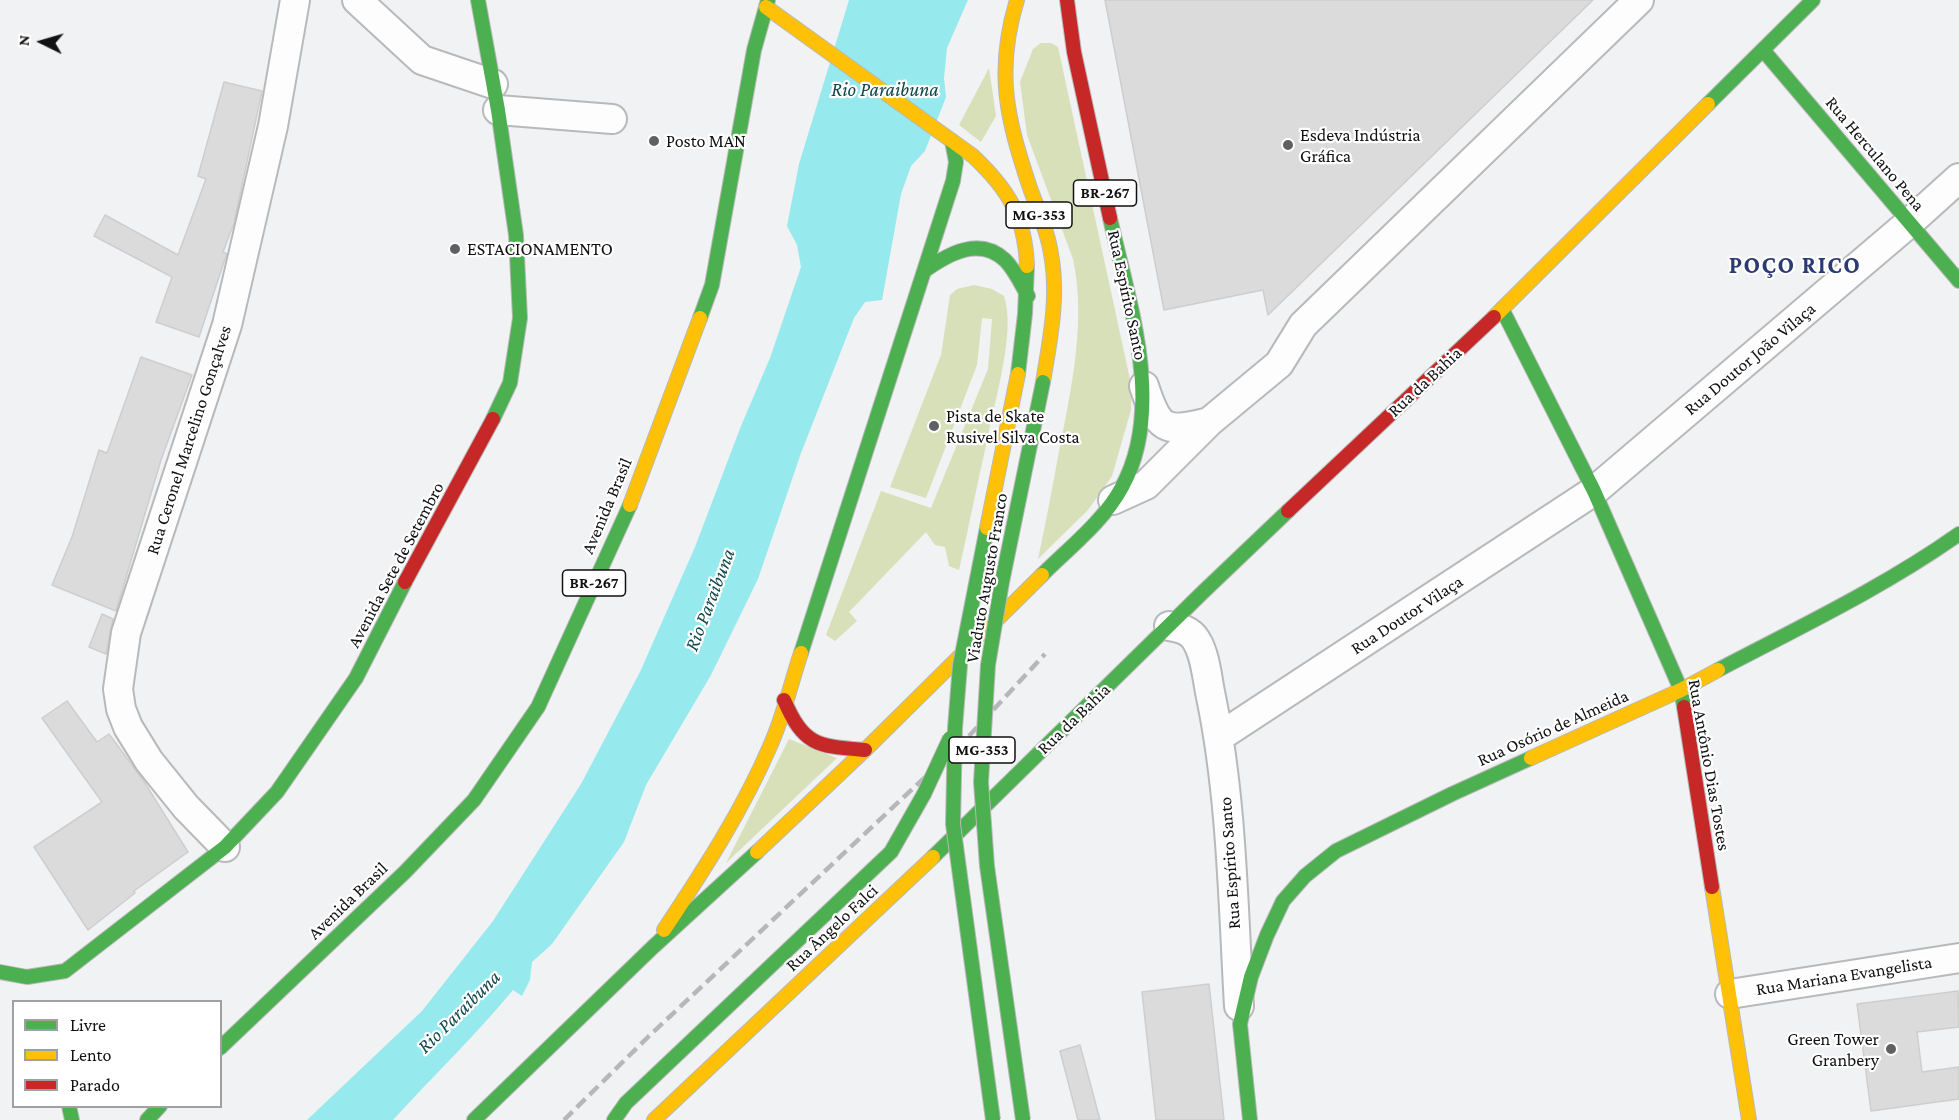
<!DOCTYPE html>
<html>
<head>
<meta charset="utf-8">
<style>
	body { margin:0 }
	#map { position:relative; width:1959px; height:1120px; overflow:hidden; background:#f1f2f3; font-family:"Crimson Pro",serif }
	canvas { display:block }
	.legend { position:absolute; left:12px; top:1000px; width:210px; height:108px; box-sizing:border-box; background:#fff; border:2px solid #a0a0a0; margin:0; padding:8px 10px; list-style:none; font-size:18px; color:#111112 }
	.legend li { display:flex; align-items:center; gap:12px; height:30px }
	.legend b { width:30px; border:2px solid #a0a0a0 }
	.north { position:absolute; left:12px; top:12px; width:60px; height:60px; -webkit-text-stroke:4px #fff; paint-order:stroke; rotate:275deg; font-size:16px; font-weight:700; line-height:24px; text-align:center; color:#111112 }
	.north::after { content:''; display:block; margin:auto; width:21px; height:27px; background:#111112; clip-path:polygon(50% 0,100% 100%,50% 72%,0 100%) }
</style>
</head>
<body>
<div id="map">
<canvas width="1959" height="1120"></canvas>
<ul class="legend">
<li><b style="height:8px;background:#4caf50"></b>Livre</li>
<li><b style="height:8px;background:#ffc107"></b>Lento</li>
<li><b style="height:8px;background:#c62828"></b>Parado</li>
</ul>
<div class="north">N</div>
</div>
<script>
const g = document.querySelector('canvas').getContext('2d');
g.lineJoin = 'round';
function fillPath(path, color) {
  g.fillStyle = color;
  g.fill(path, 'evenodd');
}
function strokePath(path, color, width, dash) {
  g.strokeStyle = color;
  g.lineWidth = width;
  g.lineCap = dash ? 'butt' : 'round';
  g.setLineDash(dash || []);
  g.stroke(path);
}
function write(font, color, halo, rows, align = 'center') {
  g.font = font + ' "Crimson Pro",serif';
  g.lineWidth = 4.5;
  g.setLineDash([]);
  g.textBaseline = 'middle';
  g.strokeStyle = halo;
  g.fillStyle = color;
  for (const [text, x, y, turn = 0] of rows) {
    g.save();
    g.translate(x, y);
    g.rotate((+turn || 0) * Math.PI / 180);
    g.textAlign = isNaN(turn) ? turn : align;
    if (halo) g.strokeText(text, 0, 0);
    g.fillText(text, 0, 0);
    g.restore();
  }
}
fillPath(new Path2D(`
	M1041 43H1051L1058 47 1131 384V410L1112 476 1088 510 1038 559C1046 522 1053 484 1060 446 1072 386 1086 320 1073 259L1027 135 1020 82 1033 49Z
	M989 68 996 116 981 142 959 125Z
	M974 285 992 289 1004 296C1016 331 995 399 988 436 978 481 969 525 959 570L949 566 945 547 935 545 926 532 849 612 857 621 835 641 826 635 881 491 931 508 988 369 992 319 982 318 977 365 926 498 890 487 941 355 950 295 957 289Z
	M789 739 837 758 726 863Z`), '#d7e0b9');
fillPath(new Path2D(`
	M849 0H968L947 48 944 78 946 97 925 151 911 166 901 194 882 300 865 302 854 318 801 453 758 579 711 675 646 785 624 842 552 944 532 962 530 980 522 996 513 990C475 1036 433 1076 393 1120H307L422 1011 493 921 581 784 640 672 695 547 741 426 770 358 801 267 797 245 787 226 799 164Z`), '#96e9ec');
const building = new Path2D(`
	M1105 0H1593L1268 315 1263 290 1164 310Z
	M224 82 262 91 234 223 223 252 227 254 225 259 199 337 156 322 172 277 94 236 105 215 178 255 206 179 198 176Z
	M141 357 192 375 161 460 116 611 52 585 72 537 99 450 107 453Z
	M102 614 113 619 106 654 89 647Z
	M67 701 97 742 109 734 143 780 188 852 134 891 135 893 88 930 34 847 102 802 42 718Z
	M1209 984 1224 1120H1156L1142 992Z
	M1958 991 1959 1027 1917 1032 1922 1072 1959 1067V1099L1871 1111 1857 1004Z
	M1080 1045 1100 1120H1078L1060 1051Z`);
fillPath(building, '#dbdbdc');
strokePath(building, '#cececf', 1.5);
const street = new Path2D(`
	M357 0 422 60 493 84
	M498 110 612 119
	M1144 386C1158 429 1164 434 1209 422
	M1113 500 1146 485 1209 422 1279 364 1303 325 1639 0
	M1169 626C1180 628 1190 630 1196 640 1206 656 1207 679 1211 697 1232 799 1233 903 1239 1006
	M1219 737 1594 491 1909 223 1959 178
	M225 847 186 807 149 761 128 727 121 709 118 689 126 633 227 325 273 126 295 0
	M1730 994 1959 958`);
const fast = new Path2D(`
	M478 0 498 110 516 235 520 318 510 383 493 419
	M1763 50 1959 281
	M1708 104 1813 0
	M924 271C948 254 979 236 1005 260 1015 270 1021 284 1028 296
	M1502 309 1594 491 1681 690 1684 707
	M700 318 712 285 754 50 768 0
	M1018 374 1025 314 1027 266
	M1042 575C1069 548 1104 521 1122 487 1166 407 1128 300 1110 218
	M801 653 953 181 956 162 952 141
	M1718 670C1800 627 1884 587 1959 534
	M933 857 1202 593 1288 511
	M0 972 27 977 65 971 225 847 277 792 356 678 405 582
	M220 1048 405 872 474 800 538 707 630 505
	M69 1106 72 1120
	M147 1120 160 1106
	M474 1120 653 947 757 852
	M614 1120 626 1103 891 852 924 794
	M1250 1120 1240 1024 1251 977 1267 935 1283 901 1305 876 1336 851 1452 794 1531 758`);
const slow = new Path2D(`
	M1017 0C995 72 1007 119 1030 188 1038 210 1048 232 1051 254 1059 297 1050 340 1043 382
	M766 7 973 156C1008 189 1025 216 1027 266
	M1494 317 1708 104
	M630 505 700 318
	M1531 758 1681 690 1718 670
	M757 852 865 750 1042 575
	M1712 887 1749 1120
	M664 930C703 871 743 810 771 744 784 715 791 683 801 653
	M654 1120 933 857`);
const jam = new Path2D(`
	M1067 0 1074 52 1110 218
	M1288 511 1494 317
	M405 582 493 419
	M784 700C804 746 817 746 865 750
	M1684 707 1712 887`);
strokePath(street, '#b8b9ba', 32);
strokePath(fast, '#b8b9ba', 16);
strokePath(slow, '#b8b9ba', 16);
strokePath(jam, '#b8b9ba', 16);
strokePath(street, '#fdfdfd', 28);
strokePath(fast, '#4caf50', 14);
strokePath(slow, '#ffc107', 14);
strokePath(jam, '#c62828', 14);
strokePath(new Path2D(`
	M564 1120 649 1036 970 735 1045 654`), '#b6b7b8', 4.5, [12, 6]);
const fastBridge = new Path2D(`
	M987 528 960 665 955 728 953 824 993 1120
	M924 794 950 738
	M1023 1120 987 866 981 782 988 665 1002 582 1043 382`);
const slowBridge = new Path2D(`
	M987 528 1018 374`);
strokePath(fastBridge, '#b8b9ba', 16, []);
strokePath(slowBridge, '#b8b9ba', 16, []);
strokePath(fastBridge, '#4caf50', 14);
strokePath(slowBridge, '#ffc107', 14);
for (const [x, y, r, color] of [
	[654,141,6,"#5f6061"],
	[1288,145,6,"#5f6061"],
	[455,249,6,"#5f6061"],
	[934,426,6,"#5f6061"],
	[1891,1049,6,"#5f6061"]
]) {
  const dot = new Path2D();
  dot.arc(x, y, r, 0, 2 * Math.PI);
  g.fillStyle = color;
  g.fill(dot);
  strokePath(dot, '#fff', 2);
}
for (const [x, y, w] of [
	[1105,193,63],
	[1039,215,66],
	[594,583,63],
	[982,750,66]
]) {
  const box = new Path2D();
  box.roundRect(x - w / 2, y - 13, w, 26, 4.5);
  g.fillStyle = '#fff';
  g.fill(box);
  strokePath(box, '#111112', 1.5);
}
write('bold 16px', '#111112', null, [
	["BR-267",1105,193],
	["MG-353",1039,215],
	["BR-267",594,583],
	["MG-353",982,750]
]);
write('18px', '#111112', '#fff', [
	["Esdeva Indústria",1300,135],
	["Gráfica",1300,156],
	["Posto MAN",666,141],
	["ESTACIONAMENTO",467,249],
	["Pista de Skate",946,416],
	["Rusivel Silva Costa",946,437],
	["Green Tower",1879,1039,"right"],
	["Granbery",1879,1060,"right"]
], 'left');
write('18px', '#111112', '#fff', [
	["Rua Herculano Pena",1875,154,50],
	["Rua Espírito Santo",1127,295,78],
	["Rua Doutor João Vilaça",1750,359,-40],
	["Rua da Bahia",1425,382,-43],
	["Rua Ceronel Marcelino Gonçalves",189,440,-72],
	["Avenida Brasil",607,506,-67],
	["Avenida Sete de Setembro",396,565,-62],
	["Viaduto Augusto Franco",987,578,-80],
	["Rua Doutor Vilaça",1407,615,-33],
	["Rua da Bahia",1074,719,-44],
	["Rua Osório de Almeida",1553,728,-24],
	["Rua Antônio Dias Tostes",1709,765,80],
	["Rua Espírito Santo",1230,863,-94],
	["Avenida Brasil",348,901,-44],
	["Rua Ângelo Falci",832,928,-43],
	["Rua Mariana Evangelista",1844,976,-9]
]);
write('italic 20px', '#11484a', '#fff', [
	["Rio Paraibuna",885,90],
	["Rio Paraibuna",710,600,-69],
	["Rio Paraibuna",459,1012,-45]
]);
g.letterSpacing = '1.5px';
write('bold 24px', '#2b3a73', '#fff', [
	["POÇO RICO",1795,266]
]);
g.letterSpacing = '0px';
</script>
</body>
</html>
